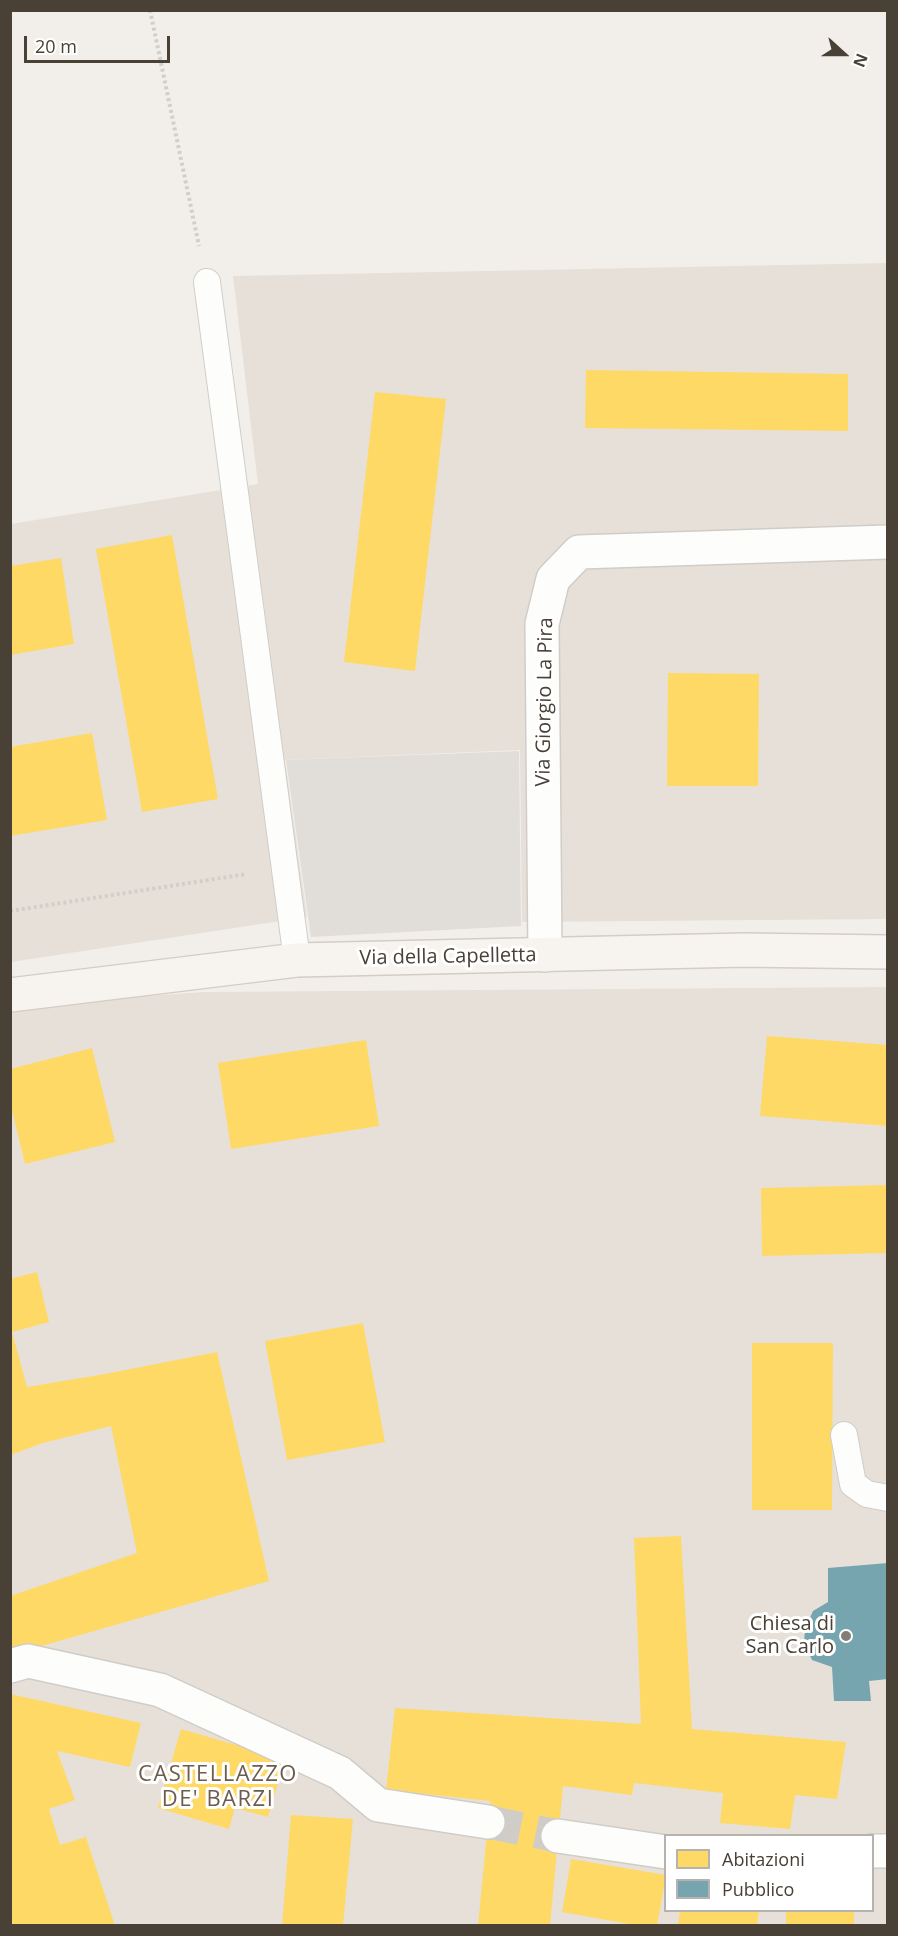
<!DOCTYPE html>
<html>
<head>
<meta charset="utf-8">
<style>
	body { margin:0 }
	#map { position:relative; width:898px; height:1936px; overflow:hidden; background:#f2efeb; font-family:"Open Sans",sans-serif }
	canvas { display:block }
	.frame { position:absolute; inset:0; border:12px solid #494036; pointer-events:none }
	.legend { position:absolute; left:664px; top:1834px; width:210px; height:78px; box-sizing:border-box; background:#fff; border:2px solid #b6b3af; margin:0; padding:8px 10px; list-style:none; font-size:18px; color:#494036 }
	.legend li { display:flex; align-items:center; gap:12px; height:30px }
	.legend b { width:30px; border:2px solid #b6b3af }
	.north { position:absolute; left:814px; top:24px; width:60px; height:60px; -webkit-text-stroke:4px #fff; paint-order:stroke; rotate:111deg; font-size:16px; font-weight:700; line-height:24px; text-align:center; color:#494036 }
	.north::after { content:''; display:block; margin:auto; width:21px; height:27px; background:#494036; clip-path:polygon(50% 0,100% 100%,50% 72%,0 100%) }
	.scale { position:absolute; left:24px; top:36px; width:146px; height:27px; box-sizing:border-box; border:3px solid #494036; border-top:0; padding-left:8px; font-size:18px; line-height:21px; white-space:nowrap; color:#494036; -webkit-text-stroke:4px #fff; paint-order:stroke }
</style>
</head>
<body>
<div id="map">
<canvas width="898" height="1936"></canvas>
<div class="frame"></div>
<ul class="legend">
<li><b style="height:16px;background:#ffd966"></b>Abitazioni</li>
<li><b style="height:16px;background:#76a5af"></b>Pubblico</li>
</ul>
<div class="north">N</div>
<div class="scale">20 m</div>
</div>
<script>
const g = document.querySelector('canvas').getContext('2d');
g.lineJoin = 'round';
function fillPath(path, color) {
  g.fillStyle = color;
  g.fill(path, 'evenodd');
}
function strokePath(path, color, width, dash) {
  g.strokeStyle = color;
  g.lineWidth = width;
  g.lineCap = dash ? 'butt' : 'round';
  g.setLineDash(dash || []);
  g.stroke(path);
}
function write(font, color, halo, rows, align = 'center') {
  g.font = font + ' "Open Sans",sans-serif';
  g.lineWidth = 6;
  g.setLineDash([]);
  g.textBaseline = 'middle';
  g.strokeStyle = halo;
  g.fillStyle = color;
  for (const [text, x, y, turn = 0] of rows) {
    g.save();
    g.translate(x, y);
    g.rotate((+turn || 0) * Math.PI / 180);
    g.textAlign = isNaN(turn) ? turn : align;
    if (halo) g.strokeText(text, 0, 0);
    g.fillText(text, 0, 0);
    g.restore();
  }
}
fillPath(new Path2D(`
	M887 263V919L522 922 520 750 285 760 307 917 11 962V524L258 484 233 276Z
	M887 987V1925L11 1926V1005L204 992ZM666 1836H872V1910H666Z`), '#e6e0d8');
fillPath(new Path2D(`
	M519 751 521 926 311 937 286 760Z`), '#e1deda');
fillPath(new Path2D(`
	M586 370 848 374V431L585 428Z
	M375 392 446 399 415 671 344 662Z
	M172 535 218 799 142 812 96 549Z
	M61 558 74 644 10 655V566Z
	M668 673 759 674 758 786H667Z
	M92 733 107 820 10 836V747Z
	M767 1036 888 1045V1126L760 1116Z
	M366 1040 379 1126 231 1149 218 1063Z
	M92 1048 115 1142 25 1164 10 1102V1069Z
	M888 1185V1253L762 1256 761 1188Z
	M37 1272 49 1322 12 1332 27 1387 105 1374 217 1352 269 1581 10 1655V1596L137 1553 111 1426 43 1443 10 1455V1279Z
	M363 1323 385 1442 287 1460 265 1341Z
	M752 1343H833L832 1510H752Z
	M681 1536 692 1729 846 1742 837 1799 795 1795 790 1829 720 1823 723 1793 634 1783 632 1795 563 1786 550 1926H478L490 1801 386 1790 395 1708 641 1724 634 1538Z
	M10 1694 141 1723 130 1767 57 1751 75 1800 49 1809 60 1845 86 1837 115 1926H10Z
	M181 1729 285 1759 268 1817 235 1808 229 1829 158 1808Z
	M291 1815 353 1819 343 1926H282Z
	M571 1859 666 1875 657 1926H640L562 1912Z
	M680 1910H759L757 1926H678Z
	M786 1910H854V1926H786Z`), '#ffd966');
fillPath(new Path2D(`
	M888 1563V1679L869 1681 871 1701H834L832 1667 812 1660 804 1643 805 1629 813 1611 828 1602V1568Z`), '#76a5af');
strokePath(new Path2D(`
	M488 1822 558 1836`), '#d0ccc7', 33, [33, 16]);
const lane = new Path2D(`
	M207 282 297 960
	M844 1435 853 1484 867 1494 888 1498`);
const street = new Path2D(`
	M545 955 542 624 553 579 579 552 888 542
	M10 1666 28 1661 160 1690 340 1773 378 1805 488 1822
	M558 1836 666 1852
	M872 1851H888`);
const secondary = new Path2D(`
	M10 995 297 960 744 950 888 952`);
strokePath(lane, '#d0cdc8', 28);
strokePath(street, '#d0cdc8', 36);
strokePath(secondary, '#d3cdc3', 36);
strokePath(new Path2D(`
	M150 10 199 246
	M10 911 247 874`), '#d2cfca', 4, [3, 3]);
strokePath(lane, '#fdfdfc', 26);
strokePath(street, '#fdfdfc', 33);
strokePath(secondary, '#f7f4ef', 33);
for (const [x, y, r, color] of [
	[846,1636,6,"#847d75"]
]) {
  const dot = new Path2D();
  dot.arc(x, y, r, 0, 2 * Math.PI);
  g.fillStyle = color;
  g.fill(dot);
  strokePath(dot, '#fff', 2);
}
write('20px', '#494036', '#fff', [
	["Via Giorgio La Pira",545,702,-89],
	["Via della Capelletta",448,957,-1]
]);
write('20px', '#494036', '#fff', [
	["Chiesa di",834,1624],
	["San Carlo",834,1647]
], 'right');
g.letterSpacing = '1.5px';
write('22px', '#6c5c4d', '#fff', [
	["CASTELLAZZO",218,1775],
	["DE' BARZI",218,1800]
]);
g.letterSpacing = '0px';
</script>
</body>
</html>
